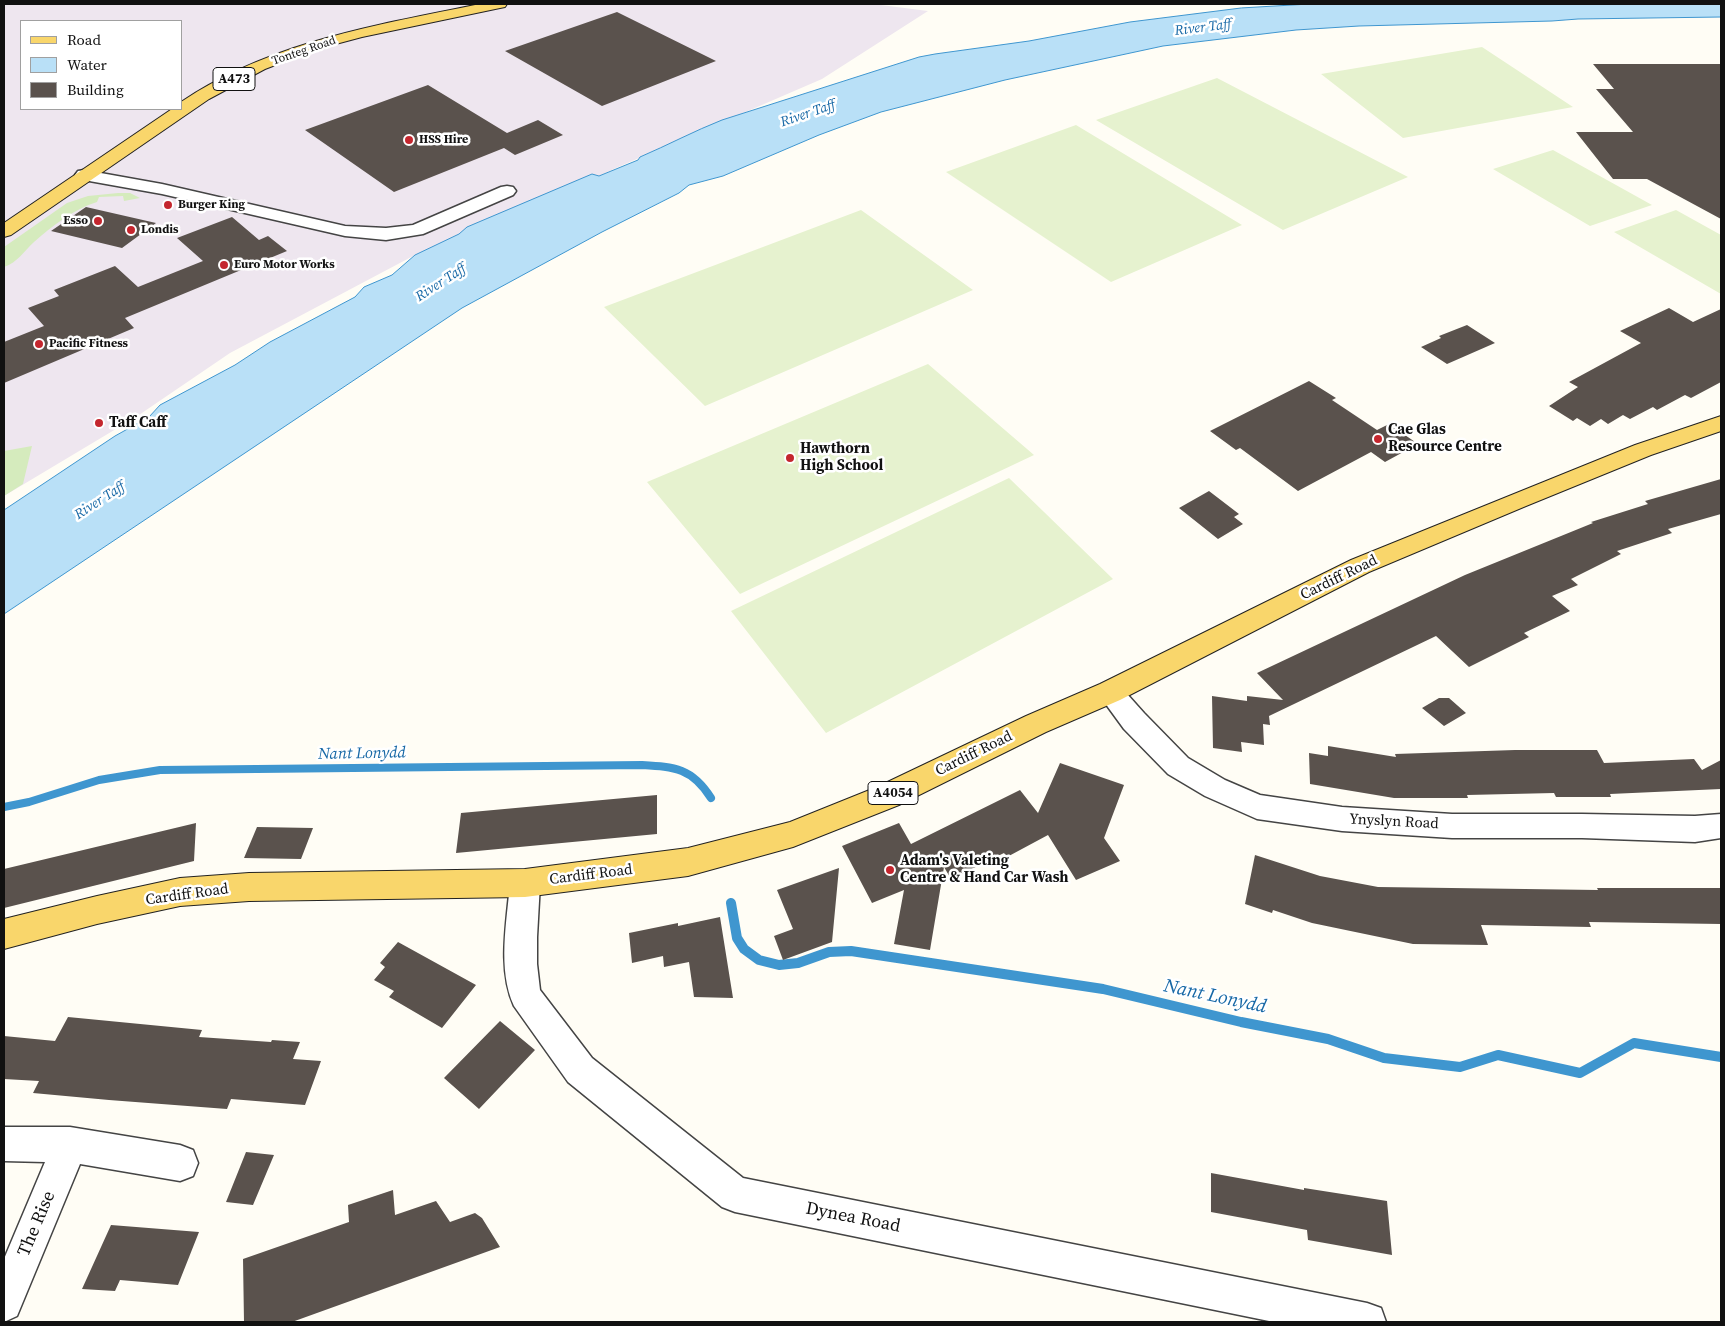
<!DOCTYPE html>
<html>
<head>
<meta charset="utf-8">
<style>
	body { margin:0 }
	#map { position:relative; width:1725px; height:1326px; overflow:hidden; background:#fffdf5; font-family:"Source Serif 4",serif }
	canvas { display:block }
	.frame { position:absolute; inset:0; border:5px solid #111; pointer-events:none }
	.legend { position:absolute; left:20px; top:20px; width:162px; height:90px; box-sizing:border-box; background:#fff; border:1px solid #a0a0a0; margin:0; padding:6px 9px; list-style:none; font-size:15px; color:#111 }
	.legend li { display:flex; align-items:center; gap:10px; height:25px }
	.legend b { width:25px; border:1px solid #a0a0a0 }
</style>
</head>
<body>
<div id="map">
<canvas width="1725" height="1326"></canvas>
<div class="frame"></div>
<ul class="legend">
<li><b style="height:6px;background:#f9d66b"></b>Road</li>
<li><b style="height:14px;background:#b9e0f7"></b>Water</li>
<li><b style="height:14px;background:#5a524d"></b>Building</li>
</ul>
</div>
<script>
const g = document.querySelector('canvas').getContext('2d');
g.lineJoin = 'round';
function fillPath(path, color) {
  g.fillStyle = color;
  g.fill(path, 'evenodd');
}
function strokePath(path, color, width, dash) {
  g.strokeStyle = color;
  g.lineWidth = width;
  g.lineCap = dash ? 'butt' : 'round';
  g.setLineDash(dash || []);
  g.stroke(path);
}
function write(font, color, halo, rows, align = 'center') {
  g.font = font + ' "Source Serif 4",serif';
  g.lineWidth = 5;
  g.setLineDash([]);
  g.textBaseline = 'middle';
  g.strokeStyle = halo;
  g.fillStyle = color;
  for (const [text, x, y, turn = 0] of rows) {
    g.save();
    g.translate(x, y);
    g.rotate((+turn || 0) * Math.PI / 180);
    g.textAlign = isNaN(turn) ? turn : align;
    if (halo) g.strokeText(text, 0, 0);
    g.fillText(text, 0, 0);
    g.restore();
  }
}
fillPath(new Path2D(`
	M4 4H873L928 11 822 79 616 168 532 208 415 255 230 353 136 417 4 496ZM21 21H181V109H21Z`), '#eee6ef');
fillPath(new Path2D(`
	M118 193H130L140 198 124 201 123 196 99 197 97 202C74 209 52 226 34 242 23 252 18 262 4 267V247L67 203 88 196Z
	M32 446 23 484 4 496V451Z`), '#d5ebbd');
fillPath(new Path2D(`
	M1482 47 1573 107 1403 138 1321 74Z
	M1217 78 1408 177 1283 230 1096 120Z
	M1076 125 1242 225 1111 282 946 172Z
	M1553 150 1652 205 1590 226 1493 169Z
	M861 210 973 290 705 406 604 307Z
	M1676 210 1721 235V294L1614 232Z
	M928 364 1034 455 740 594 647 482Z
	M1009 478 1113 579 826 733 731 611Z`), '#e6f2cf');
const water = new Path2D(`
	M1310 4H1721V17L1578 19 1552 21 1359 26 1296 30 1163 46 1005 80 881 112 819 135 723 176 689 185 679 193 602 232 462 308 4 614V510L115 436 149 417 160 405 235 365 270 342 355 297 364 287 392 275 415 255 459 234 467 227 592 174 599 176 638 160 640 157C668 145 694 131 722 120L919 57 935 54 1029 41 1130 22 1241 8Z`);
fillPath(water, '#b9e0f7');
strokePath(water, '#3f96cf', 1);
strokePath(new Path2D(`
	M4 807 29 802 99 780 160 770 642 765C675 767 692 768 711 798`), '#3f96cf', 8);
strokePath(new Path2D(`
	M731 903 737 938 744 949 759 960 779 965 798 963 829 952 851 951 1103 989 1241 1022 1328 1039 1384 1058 1460 1067 1498 1055 1580 1073 1634 1043 1721 1057`), '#3f96cf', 10);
fillPath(new Path2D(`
	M617 12 716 61 602 106 505 51Z
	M1593 64H1721V219L1647 179H1613L1576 132H1633L1596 89H1614Z
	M428 85 507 133 538 120 563 135 515 155 504 148 394 192 305 130Z
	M86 207 156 223 122 248 51 231Z
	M232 217 259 240 268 236 287 251 125 318 134 328 4 383V342L44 326 28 308 59 296 54 290 115 266 138 287 203 261 177 238Z
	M1669 308 1693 322 1721 309V382L1691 398 1685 395 1657 410 1653 407 1630 419 1623 415 1608 424 1601 419 1590 426 1577 418 1573 421 1549 406 1578 387 1569 382 1641 343 1620 331Z
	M1467 325 1495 343 1447 364 1421 347 1441 338 1439 336Z
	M1309 381 1336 398 1332 400 1377 430 1389 424 1418 444 1385 462 1371 452 1298 491 1240 448 1236 450 1210 431Z
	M1721 479V514L1668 529 1672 533 1617 551 1621 554 1571 579 1578 585 1552 596 1570 611 1524 633 1529 637 1469 667 1436 636 1269 716 1270 725 1263 724 1264 745 1241 742 1242 752 1213 748 1212 696 1247 701V696L1283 700 1257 673 1465 575 1593 523 1591 522 1648 504 1645 501Z
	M1209 491 1239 514 1234 517 1243 524 1218 539 1179 508Z
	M1439 698H1449L1466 713 1444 726 1422 708Z
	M1328 746 1396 757 1395 754 1515 750H1597L1604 763 1694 759 1702 770 1721 760V789L1610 794 1611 797H1556L1554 793 1467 795 1468 798H1394L1310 784 1309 753 1328 756Z
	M1060 763 1124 785 1104 838 1120 861 1076 880 1048 835 1007 857 1004 853 951 879 944 867 930 950 894 944 904 890 872 903 842 846 899 823 911 844 1020 790 1038 813Z
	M657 795V834L456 853 461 813Z
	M196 823 194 861 4 908V869Z
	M257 827 313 828 301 859 244 858Z
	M1255 855 1320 876 1378 887 1598 890 1597 888H1721V924L1589 922 1591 927 1481 925 1488 945 1413 944 1312 923 1273 910 1272 913 1245 904Z
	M839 868 832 942 783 960 774 936 793 929 777 890Z
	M720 917 733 998 694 997 689 962 664 967 663 956 632 963 629 933 678 923V926Z
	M398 942 476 985 442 1028 389 997 394 991 374 980 385 967 380 963Z
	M68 1017 202 1030 199 1037 271 1042 272 1040 300 1042 293 1059 321 1061 305 1105 231 1099 227 1109 109 1100 33 1093 39 1081 4 1079V1036L55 1041Z
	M500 1021 535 1050 479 1109 444 1078Z
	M246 1152 274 1155 253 1205 226 1202Z
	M1211 1173 1304 1190V1188L1387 1201 1392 1255 1308 1240 1307 1230 1211 1212Z
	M393 1190 395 1215 436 1201 450 1222 475 1213 482 1218 500 1247 292 1322H244L243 1259 349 1222 348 1205Z
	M111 1225 199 1232 178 1285 120 1280 115 1291 82 1289Z`), '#5a524d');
const street = new Path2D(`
	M84 170 162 184 345 226 386 228 413 225 501 187 507 186 513 187 516 191 513 195 423 234 386 240 345 236 162 194 78 179 75 175 78 171Z
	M1110 682 1119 685 1144 713 1188 758 1225 780 1260 795 1342 807 1452 814H1582L1695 816 1721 814V838L1695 842 1582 838H1452L1342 831 1257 819 1205 796 1168 774 1124 729 1097 692 1101 685Z
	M525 870 536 874 540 883 537 937V964L540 990 592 1058 743 1178 1367 1303 1381 1308 1386 1322H1274L735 1212 722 1207 568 1082 514 1006C497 969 507 922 510 883L514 874Z
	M4 1127H70L180 1145 193 1150 198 1163 193 1176 180 1181 80 1164 17 1316 4 1322V1259L45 1162 4 1161Z`);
const primary = new Path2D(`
	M480 4H507L505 7 500 8 362 37 317 49 265 69 209 99 11 235 4 237V223L172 109H181V102C270 42 376 25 480 4Z
	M1721 416V431L1651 455 1526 506 1369 572 1120 700 1046 732 899 805 793 847 688 876 525 897 249 901 180 906 97 924 4 949V919L97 896 180 878 249 873 525 869 688 848 790 822 877 787 1026 716 1100 684 1351 560 1635 445Z`);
strokePath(street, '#444', 3);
strokePath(primary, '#222', 2);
fillPath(street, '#fff');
fillPath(primary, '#f9d66b');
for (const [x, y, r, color] of [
	[409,140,5,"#c4262e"],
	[168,205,5,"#c4262e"],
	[98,221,5,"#c4262e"],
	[131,230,5,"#c4262e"],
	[224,265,5,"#c4262e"],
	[39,344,5,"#c4262e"],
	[99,423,5,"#c4262e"],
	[1378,439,5,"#c4262e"],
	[790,458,5,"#c4262e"],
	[890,870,5,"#c4262e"]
]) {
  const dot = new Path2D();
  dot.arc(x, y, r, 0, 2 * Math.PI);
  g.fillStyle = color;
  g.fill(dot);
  strokePath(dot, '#fff', 2);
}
write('12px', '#111', '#fff', [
	["Tonteg Road",304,51,-19]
]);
write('bold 12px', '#111', '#fff', [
	["HSS Hire",419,140],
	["Burger King",178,205],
	["Esso",88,221,"right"],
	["Londis",141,230],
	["Euro Motor Works",234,265],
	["Pacific Fitness",49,344]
], 'left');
write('italic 14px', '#1768a6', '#fff', [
	["River Taff",1203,28,-7],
	["River Taff",808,114,-19],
	["River Taff",441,283,-33],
	["River Taff",100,501,-33]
]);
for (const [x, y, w] of [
	[234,79,42],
	[893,793,50]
]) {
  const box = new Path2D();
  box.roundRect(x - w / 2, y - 11.5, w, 23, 4);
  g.fillStyle = '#fff';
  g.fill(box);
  strokePath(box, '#111', 1);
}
write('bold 14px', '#111', null, [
	["A473",234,79],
	["A4054",893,793]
]);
write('bold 15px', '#111', '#fff', [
	["Taff Caff",109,423],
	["Cae Glas",1388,430],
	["Resource Centre",1388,447],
	["Hawthorn",800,449],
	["High School",800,466],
	["Adam's Valeting",900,861],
	["Centre & Hand Car Wash",900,878]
], 'left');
write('15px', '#111', '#fff', [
	["Cardiff Road",1339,578,-26],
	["Cardiff Road",974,754,-26],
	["Ynyslyn Road",1394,822,3],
	["Cardiff Road",591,875,-7],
	["Cardiff Road",187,895,-8]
]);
write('italic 16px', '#1768a6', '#fff', [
	["Nant Lonydd",362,754,-1]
]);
write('18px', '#111', '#fff', [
	["Dynea Road",853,1218,11],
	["The Rise",37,1224,-67]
]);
write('italic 19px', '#1768a6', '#fff', [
	["Nant Lonydd",1215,997,12]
]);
</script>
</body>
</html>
